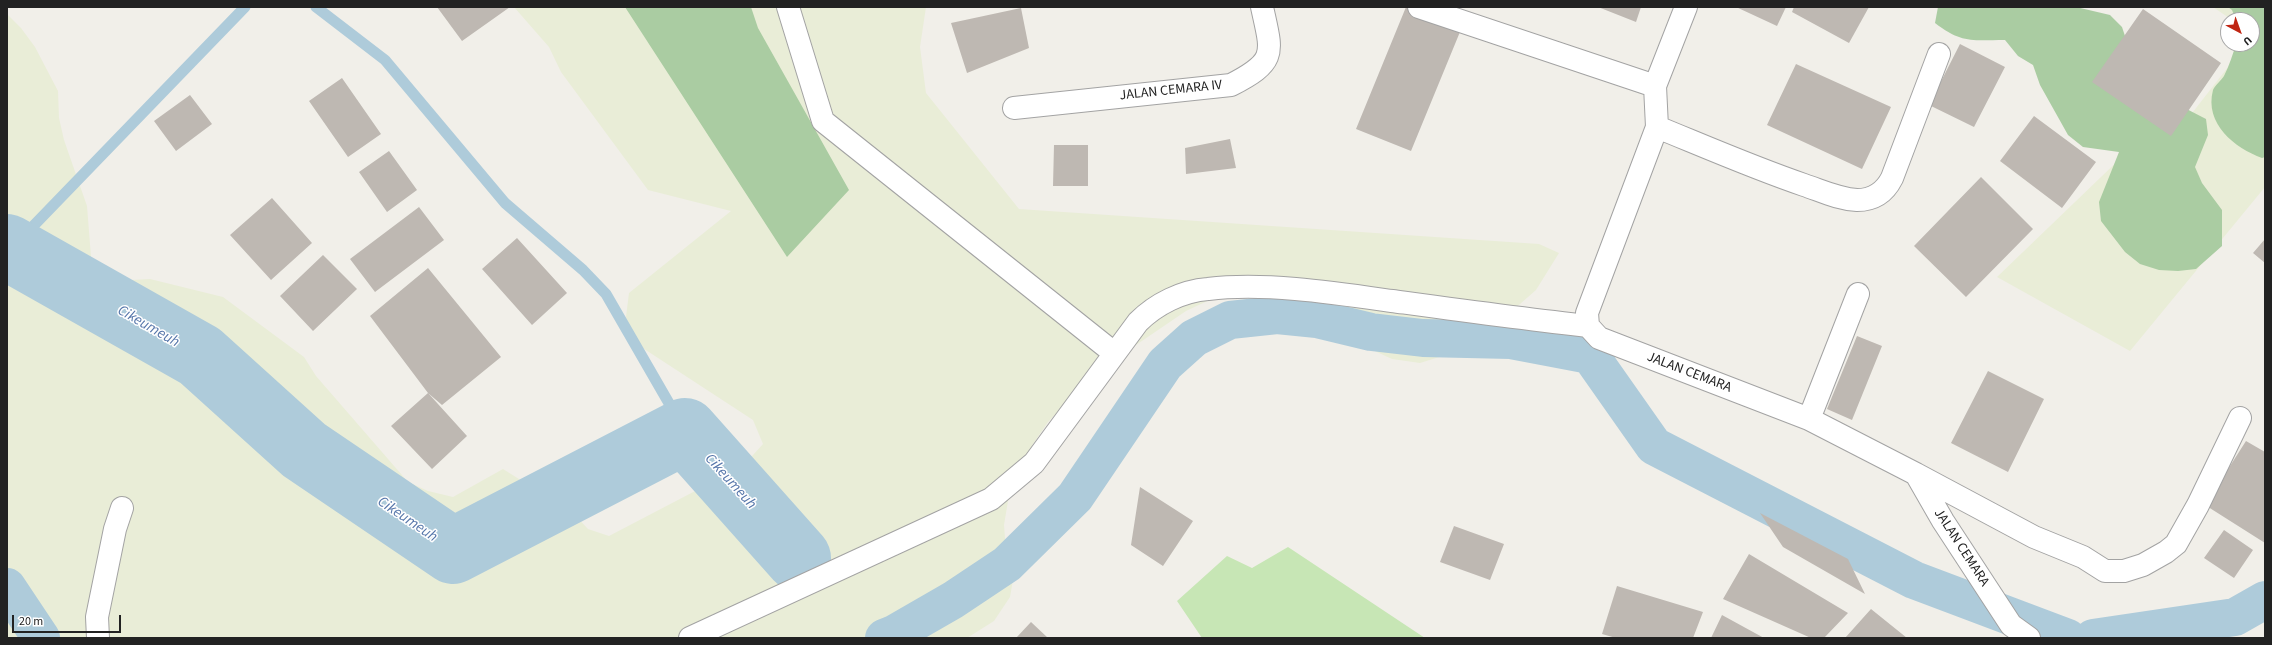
<!DOCTYPE html>
<html>
<head>
<meta charset="utf-8">
<style>
	body { margin:0 }
	#map { position:relative; width:2272px; height:645px; overflow:hidden; background:#f1efe9; font-family:"Source Sans 3",sans-serif }
	canvas { display:block }
	.frame { position:absolute; inset:0; border:8px solid #222; pointer-events:none }
	.north { position:absolute; left:2220px; top:12px; width:40px; height:40px; box-sizing:border-box; background:#fff; border:1px solid #a7a7a7; border-radius:50%; rotate:139deg; font-size:11px; font-weight:700; line-height:16px; text-align:center; color:#222 }
	.north::after { content:''; display:block; margin:auto; width:14px; height:18px; background:#c02613; clip-path:polygon(50% 0,100% 100%,50% 72%,0 100%) }
	.scale { position:absolute; left:12px; top:615px; width:109px; height:18px; box-sizing:border-box; border:2px solid #222; border-top:0; padding-left:5px; font-size:12px; line-height:14px; white-space:nowrap; color:#222; -webkit-text-stroke:3px #fff; paint-order:stroke }
</style>
</head>
<body>
<div id="map">
<canvas width="2272" height="645"></canvas>
<div class="frame"></div>
<div class="north">U</div>
<div class="scale">20 m</div>
</div>
<script>
const g = document.querySelector('canvas').getContext('2d');
g.lineJoin = 'round';
function fillPath(path, color) {
  g.fillStyle = color;
  g.fill(path, 'evenodd');
}
function strokePath(path, color, width, dash) {
  g.strokeStyle = color;
  g.lineWidth = width;
  g.lineCap = dash ? 'butt' : 'round';
  g.setLineDash(dash || []);
  g.stroke(path);
}
function write(font, color, halo, rows, align = 'center') {
  g.font = font + ' "Source Sans 3",sans-serif';
  g.lineWidth = 3;
  g.setLineDash([]);
  g.textBaseline = 'middle';
  g.strokeStyle = halo;
  g.fillStyle = color;
  for (const [text, x, y, turn = 0] of rows) {
    g.save();
    g.translate(x, y);
    g.rotate((+turn || 0) * Math.PI / 180);
    g.textAlign = isNaN(turn) ? turn : align;
    if (halo) g.strokeText(text, 0, 0);
    g.fillText(text, 0, 0);
    g.restore();
  }
}
fillPath(new Path2D(`
	M514 7H926L920 47 926 93 1019 209 1539 244 1559 253 1536 290 1496 325 1473 342 1449 354 1420 363 1392 359 1366 347 1320 308 1296 295 1218 296 1186 311 1083 381 1066 403 1048 422 1033 444 1019 472 1008 501 1004 525 1007 564 1014 574 1010 597 994 621 967 638H7V14L21 28 35 47 58 91 59 118 64 140 87 206 93 282 150 279 223 297 304 357 316 376 408 482 428 491 453 497 503 469 573 513 588 529 609 536 743 466 763 444 753 420 632 341 626 317 629 293 731 211 648 190 561 72 549 47Z
	M2213 7H2265V187L2130 351 1997 277 2127 152 2157 158 2246 44H2252V20H2232Z`), '#e9edd7');
fillPath(new Path2D(`
	M1288 547 1425 638H1202L1177 601 1227 556 1252 568Z`), '#c7e6b5');
fillPath(new Path2D(`
	M625 7H751L758 28 849 190 787 257Z
	M1938 7H2076L2110 15 2122 27 2127 42 2175 103 2206 119 2208 135 2195 167 2202 183 2222 210V246L2196 269 2178 271 2159 270 2140 264 2125 252 2101 221 2099 202 2119 152 2083 147 2068 135 2040 85 2033 65 2018 56 2005 40C1973 40 1962 44 1935 23Z
	M2228 7H2265V157L2262 158C2235 148 2204 124 2213 90 2215 85 2221 81 2224 76 2229 66 2233 54 2236 44H2252V20H2236L2232 10Z`), '#aacca2');
strokePath(new Path2D(`
	M316 7 385 60 505 203 583 270 606 294 685 431
	M11 249 245 7`), '#aecbda', 11);
strokePath(new Path2D(`
	M7 587 41 638
	M884 638 894 634 953 600 1007 564 1075 497 1165 364 1194 338 1230 320 1277 315 1317 319 1371 332 1423 338 1511 340 1590 355 1654 446 1914 580 2068 638
	M2093 638 2235 617 2265 600`), '#aecbda', 38);
strokePath(new Path2D(`
	M7 247 200 356 304 450 453 551 685 431 798 558`), '#aecbda', 66);
fillPath(new Path2D(`
	M437 7H510L462 41Z
	M1406 7H1411L1462 27 1411 151 1356 129Z
	M1598 7H1641L1636 22Z
	M1736 7H1786L1777 26Z
	M1794 7H1869L1849 43 1792 12Z
	M1021 8 1029 48 967 73 951 23Z
	M2143 9 2221 63 2171 136 2092 82Z
	M1960 44 2005 67 1974 127 1929 105Z
	M1796 64 1891 107 1862 169 1767 125Z
	M342 78 381 134 348 157 309 101Z
	M190 95 212 124 176 151 154 121Z
	M2034 116 2096 162 2062 208 2000 161Z
	M1230 139 1236 168 1186 174 1185 148Z
	M1054 145H1088V186H1053Z
	M389 151 417 190 387 212 359 172Z
	M1981 177 2033 229 1966 297 1914 246Z
	M272 198 312 243 271 280 230 235Z
	M419 207 444 240 375 292 350 259Z
	M517 238 567 293 532 325 482 269Z
	M2265 239V263L2253 253Z
	M323 255 357 289 313 331 280 296Z
	M428 268 501 357 442 405 428 393 370 316Z
	M1857 336 1882 346 1852 420 1827 409Z
	M1988 371 2044 399 2008 472 1951 443Z
	M428 393 467 436 432 469 391 426Z
	M2246 441 2265 452V543L2205 505Z
	M1140 487 1193 521 1163 566 1131 545Z
	M1760 513 1848 559 1865 594 1783 547Z
	M1454 526 1504 544 1490 580 1440 562Z
	M2224 530 2253 550 2234 578 2204 558Z
	M1749 554 1848 613 1824 638H1811L1723 599Z
	M1617 586 1703 612 1693 638H1616L1602 634Z
	M1871 609 1907 638H1845Z
	M1722 615 1764 638H1711Z
	M1031 622 1048 638H1016Z`), '#beb8b2');
const minor = new Path2D(`
	M788 7 823 121 1114 353
	M1419 7 1655 86
	M1686 7 1655 86 1657 127 1587 313 1588 326 1599 338 1809 419 1916 474 1943 521 2011 625 2029 638
	M1014 108 1231 85C1278 61 1272 53 1262 7
	M1657 127C1706 147 1754 168 1804 185 1822 191 1838 199 1857 200 1874 200 1885 192 1892 178L1939 54
	M1809 419 1858 294
	M1916 474 2034 537 2083 557 2105 571H2124L2143 565 2166 552 2176 544 2198 505 2240 418
	M98 638 97 617 115 529 122 508
	M690 638 991 499 1034 463 1138 322C1156 304 1182 291 1208 289 1265 282 1336 293 1392 301 1458 310 1523 319 1588 326`);
strokePath(minor, '#a3a3a3', 24);
strokePath(minor, '#fff', 22);
write('14px', '#222', '#fff', [
	["JALAN CEMARA IV",1171,91,-6],
	["JALAN CEMARA",1689,373,21],
	["JALAN CEMARA",1961,548,57]
]);
write('italic 15px', '#5676aa', '#fff', [
	["Cikeumeuh",148,327,30],
	["Cikeumeuh",730,482,48],
	["Cikeumeuh",407,520,34]
]);
</script>
</body>
</html>
